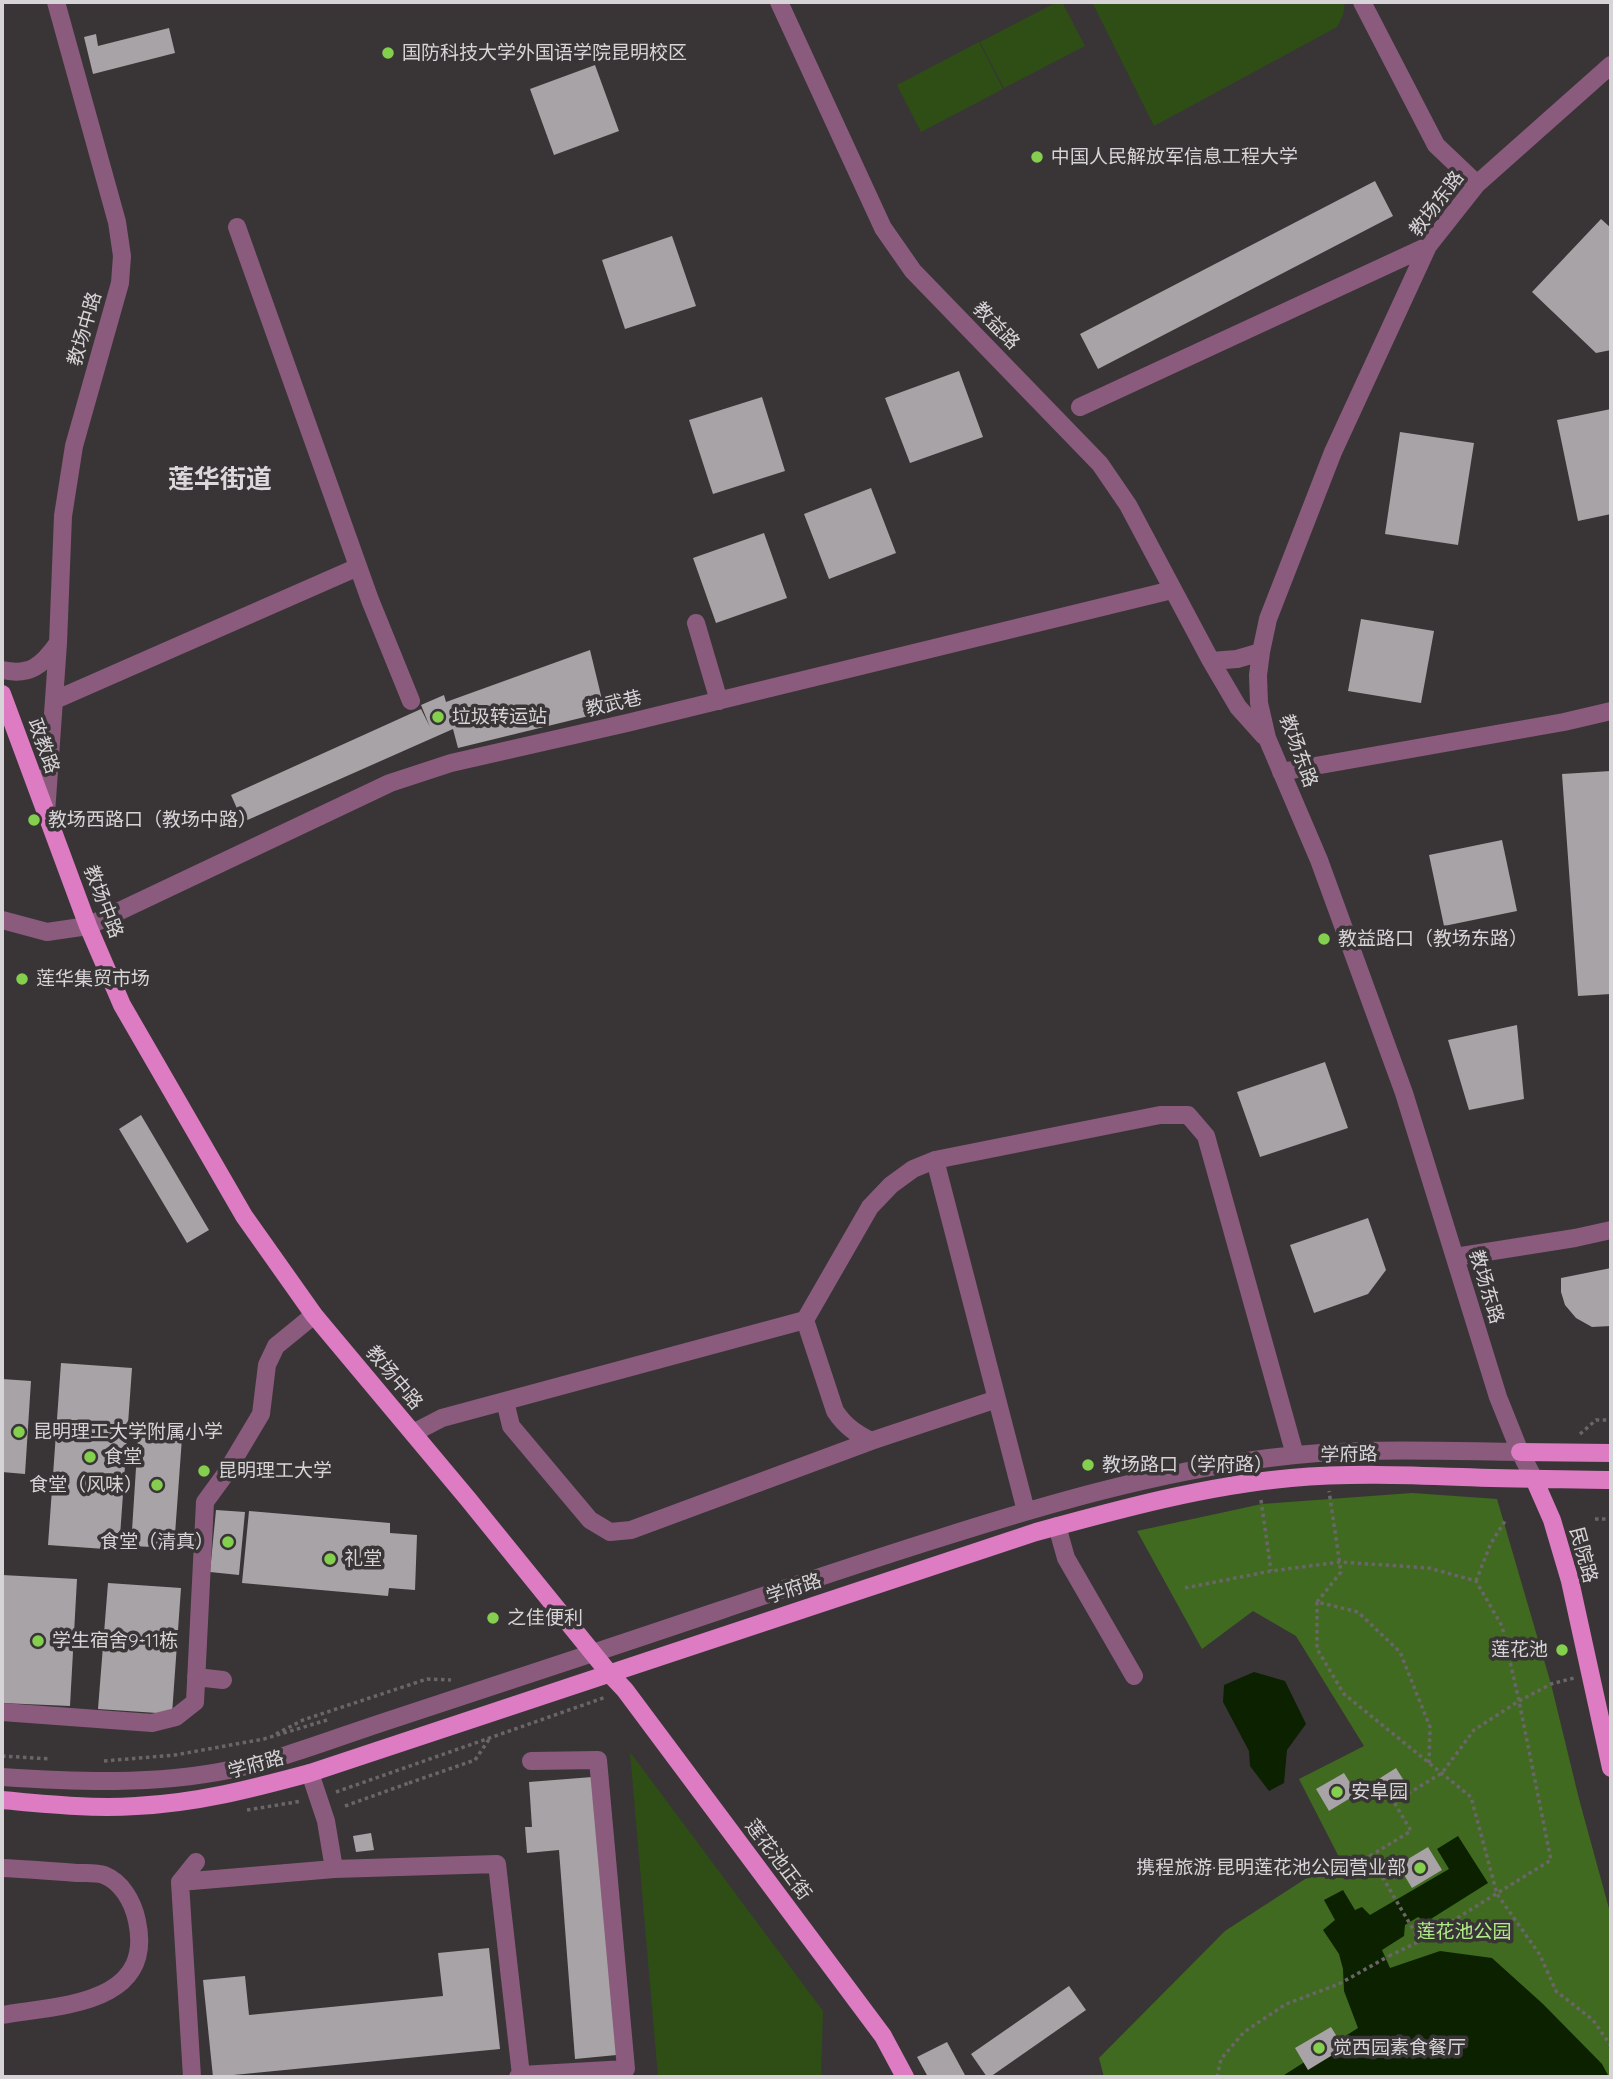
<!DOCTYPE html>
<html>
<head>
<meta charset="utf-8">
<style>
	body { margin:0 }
	#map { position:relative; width:1613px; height:2079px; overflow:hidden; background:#393537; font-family:Quicksand,sans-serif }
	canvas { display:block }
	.frame { position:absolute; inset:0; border:4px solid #d6d4d6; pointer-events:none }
</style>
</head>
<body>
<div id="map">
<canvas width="1613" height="2079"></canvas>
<div class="frame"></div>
</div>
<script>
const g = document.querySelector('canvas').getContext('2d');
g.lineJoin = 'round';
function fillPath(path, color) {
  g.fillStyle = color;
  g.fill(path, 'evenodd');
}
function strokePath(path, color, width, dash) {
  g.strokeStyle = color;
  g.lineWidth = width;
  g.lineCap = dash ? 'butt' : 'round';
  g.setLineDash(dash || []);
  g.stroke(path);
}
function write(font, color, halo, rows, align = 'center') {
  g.font = font + ' Quicksand,"Noto Sans SC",sans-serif';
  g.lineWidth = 7;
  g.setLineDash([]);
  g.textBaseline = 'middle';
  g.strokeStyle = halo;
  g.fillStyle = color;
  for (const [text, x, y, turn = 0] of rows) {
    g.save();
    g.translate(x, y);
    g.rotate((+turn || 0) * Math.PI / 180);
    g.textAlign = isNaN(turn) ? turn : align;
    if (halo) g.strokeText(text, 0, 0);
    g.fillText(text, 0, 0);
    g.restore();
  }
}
fillPath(new Path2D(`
	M1057 2H1062L1085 46 1004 88 980 42Z
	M1092 2H1344C1346 11 1341 19 1337 27L1154 126Z
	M979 42 1003 89 921 132 897 85Z
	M630 1752 823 2011 821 2077H658Z`), '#2e4e15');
fillPath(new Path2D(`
	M1412 1493 1497 1499 1551 1684 1579 1799 1611 1916V2077H1104L1099 2058 1225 1931 1339 1857 1299 1779 1364 1746 1296 1636 1253 1611 1202 1649 1137 1531 1262 1504Z`), '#406a1f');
fillPath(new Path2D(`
	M1254 1672 1285 1681 1306 1724 1287 1750 1284 1783 1269 1791 1250 1766 1249 1751 1223 1702 1224 1685Z
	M1458 1836 1488 1883 1426 1922 1418 1917 1405 1925 1404 1936 1382 1950 1390 1968 1440 1951 1492 1958 1543 2004 1602 2064 1609 2077H1281L1358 2028 1344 1991 1343 1969 1339 1954 1323 1930 1335 1920 1324 1900 1343 1890 1355 1910 1362 1907 1370 1915 1449 1869 1437 1849Z`), '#0b2100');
fillPath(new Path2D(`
	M169 28 175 53 93 74 84 37 96 34 98 46Z
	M595 65 619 131 554 155 530 89Z
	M1375 181 1393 216 1098 369 1080 334Z
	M1601 219 1611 228V350L1596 353 1532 292Z
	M672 236 696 306 625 329 602 260Z
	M959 371 983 437 910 463 885 398Z
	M762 397 785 471 713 494 689 420Z
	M1611 409V514L1578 521 1557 420Z
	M1400 432 1474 443 1458 545 1385 534Z
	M871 488 896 553 829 579 804 514Z
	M764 533 787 598 716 623 693 558Z
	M1361 619 1434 631 1421 703 1348 691Z
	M590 650 605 712 458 748 453 729 243 822 231 795 421 709 430 727 421 705 444 695 446 702Z
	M1611 771V994L1578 996 1562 774Z
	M1502 840 1517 911 1444 926 1429 855Z
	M1517 1025 1524 1099 1469 1110 1448 1040Z
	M1325 1062 1348 1128 1260 1157 1237 1092Z
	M141 1115 209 1230 187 1243 119 1129Z
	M1368 1218 1386 1270 1368 1294 1314 1313 1290 1245Z
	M1611 1268V1326L1592 1327 1576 1318 1565 1305 1561 1292V1278Z
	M61 1363 132 1368 119 1550 48 1545Z
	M2 1379 31 1381 25 1474 2 1472Z
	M139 1421 183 1424 174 1548 131 1546Z
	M216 1510 245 1512 239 1575 210 1572Z
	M249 1511 390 1523V1533L417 1535 415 1590 389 1588 388 1596 242 1583Z
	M2 1575 77 1579 70 1706 2 1703Z
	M108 1583 181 1588 172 1714 98 1709Z
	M1396 1768 1406 1784 1387 1796 1377 1780Z
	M1344 1773 1357 1794 1329 1811 1316 1789Z
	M605 1776 627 2054 575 2059 559 1850 527 1853 525 1827H532L529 1782Z
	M371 1833 374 1850 356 1852 353 1836Z
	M1428 1847 1442 1870 1412 1888 1398 1865Z
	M489 1948 500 2049 213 2077 203 1980 245 1976 249 2015 443 1996 438 1953Z
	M1069 1986 1086 2010 990 2077H987L971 2054Z
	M1331 2027 1344 2048 1308 2070 1295 2048Z
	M947 2042 966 2077H928L917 2057Z`), '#a8a3a6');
strokePath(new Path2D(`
	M1580 1434 1596 1420H1611
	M1261 1500 1271 1571
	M1595 1519H1611
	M1476 1581 1491 1543 1505 1521
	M1185 1588 1271 1571 1340 1562 1429 1568 1476 1581 1502 1626 1519 1701 1551 1860 1420 1941
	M1317 1602 1341 1572 1329 1491
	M276 1734 303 1720 427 1679 451 1680
	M2 1756 51 1759
	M104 1761 175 1755 264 1739 327 1720
	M1429 1763 1430 1727 1400 1652 1358 1612 1317 1602V1649L1344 1694 1471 1797 1497 1894 1540 1955 1556 1991 1593 2020 1611 2046
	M409 1783 475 1760 490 1738
	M336 1792 606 1697
	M247 1810 302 1801
	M1389 1956 1420 1941 1370 1856 1411 1831 1394 1802 1442 1773 1474 1730 1519 1701 1551 1684 1574 1678
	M1217 2077 1221 2059 1244 2032 1286 2004 1339 1984`), '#6a6668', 3.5, [3.5, 3.5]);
strokePath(new Path2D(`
	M779 2 883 228 913 271 1100 464 1128 505 1211 661
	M1362 2 1436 145 1477 184
	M237 227 370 600 411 701
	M1080 407 1428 246
	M696 623 719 701
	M1261 652 1237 659 1211 661 1238 707 1264 736
	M2 670C30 676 42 666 58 643
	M55 700 358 567
	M1281 772 1564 722 1611 711
	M46 813 58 643 63 516 74 446 120 283 122 256 117 222 56 2
	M2 920 47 932 88 926 390 783 451 763 627 723 1172 590
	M935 1160 1026 1511
	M1455 1257 1575 1238 1611 1230
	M805 1320 835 1411C845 1426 855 1433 871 1441
	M505 1401 511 1426 590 1520 610 1532 631 1530 871 1441 997 1399
	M413 1433 442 1418 805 1320 870 1207 891 1185 913 1169 935 1160 1160 1115H1188L1206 1136 1295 1455
	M1534 1479 1520 1452 1498 1397 1404 1093 1319 860 1267 738 1259 703 1258 675 1261 652 1268 619 1333 452 1428 246 1477 184 1611 65
	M1057 1526 1066 1558 1134 1676
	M196 1677 223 1680
	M2 1712 152 1723 176 1717 195 1702 205 1502 224 1476 261 1414 267 1365 276 1346 314 1315
	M310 1773 326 1821 334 1869 497 1864 521 2075 518 2077
	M2 1777C78 1782 154 1785 229 1770 278 1760 325 1742 372 1726 447 1701 522 1676 596 1652 711 1614 825 1574 940 1538 1047 1504 1157 1472 1269 1458 1352 1447 1436 1451 1520 1452
	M2 1868C27 1869 52 1871 77 1873 85 1873 96 1872 104 1875 122 1882 133 1902 137 1921 155 2005 60 2005 2 2015
	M180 1882 196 1862
	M521 2075 626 2069 598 1760 531 1761
	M192 2077 180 1882 334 1869`), '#8b5b7d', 18);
strokePath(new Path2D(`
	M2 694 88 926 122 1005 244 1216 314 1315 468 1499 609 1673 625 1690 883 2036 905 2077
	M1520 1452 1611 1453
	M1534 1479 1552 1520 1570 1581 1611 1768
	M2 1800C46 1804 91 1809 136 1806 197 1803 251 1789 310 1773L1036 1532C1120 1509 1204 1486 1291 1478 1348 1473 1405 1475 1462 1477 1512 1479 1561 1479 1611 1480`), '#dd7bc3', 18);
strokePath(new Path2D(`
	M345 1806 409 1783
	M1339 1984 1389 1956`), '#6a6668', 3.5, [3.5, 3.5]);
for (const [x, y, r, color] of [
	[388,53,7,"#84cf4d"],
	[1037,157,7,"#84cf4d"],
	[438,717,7,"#84cf4d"],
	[34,820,7,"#84cf4d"],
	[1324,939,7,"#84cf4d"],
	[22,979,7,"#84cf4d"],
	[19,1432,7,"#84cf4d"],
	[90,1457,7,"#84cf4d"],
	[1088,1465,7,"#84cf4d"],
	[204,1471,7,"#84cf4d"],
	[157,1485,7,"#84cf4d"],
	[228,1542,7,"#84cf4d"],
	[330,1559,7,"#84cf4d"],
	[493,1618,7,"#84cf4d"],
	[38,1641,7,"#84cf4d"],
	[1562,1650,7,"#84cf4d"],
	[1337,1792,7,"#84cf4d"],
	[1420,1868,7,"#84cf4d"],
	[1319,2048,7,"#84cf4d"]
]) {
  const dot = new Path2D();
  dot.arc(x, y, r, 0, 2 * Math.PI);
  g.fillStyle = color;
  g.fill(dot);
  strokePath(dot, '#393537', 2.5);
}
write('19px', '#d6d4d6', '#393537', [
	["国防科技大学外国语学院昆明校区",402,53],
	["中国人民解放军信息工程大学",1051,157],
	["垃圾转运站",452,717],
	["教场西路口（教场中路）",48,820],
	["教益路口（教场东路）",1338,939],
	["莲华集贸市场",36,979],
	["昆明理工大学附属小学",33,1432],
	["食堂",104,1457],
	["教场路口（学府路）",1102,1465],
	["昆明理工大学",218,1471],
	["食堂（风味）",143,1485,"right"],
	["食堂（清真）",214,1542,"right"],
	["礼堂",344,1559],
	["之佳便利",507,1618],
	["学生宿舍9-11栋",52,1641],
	["莲花池",1548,1650,"right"],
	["安阜园",1351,1792],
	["携程旅游·昆明莲花池公园营业部",1406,1868,"right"],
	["觉西园素食餐厅",1333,2048]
], 'left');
write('19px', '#d6d4d6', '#393537', [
	["教场东路",1437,204,-53],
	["教益路",996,326,46],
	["教场中路",85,329,-74],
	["教武巷",614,704,-13],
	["政教路",43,746,70],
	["教场东路",1298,751,70],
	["教场中路",103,902,69],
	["教场东路",1486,1287,73],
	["教场中路",394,1378,50],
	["学府路",1349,1455,-1],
	["民院路",1583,1555,75],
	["学府路",794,1589,-18],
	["学府路",256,1765,-15],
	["莲花池正街",778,1860,53]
]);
write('19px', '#afec87', '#393537', [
	["莲花池公园",1464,1932]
]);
write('bold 26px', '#ddd8db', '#393537', [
	["莲华街道",220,480]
]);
</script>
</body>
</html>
